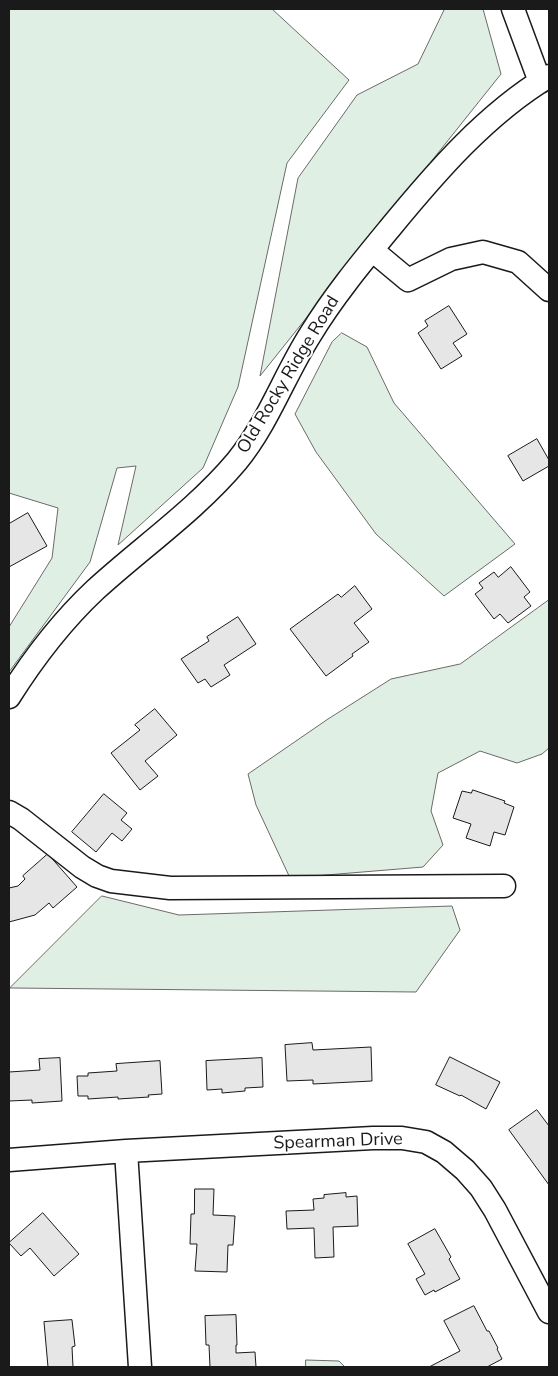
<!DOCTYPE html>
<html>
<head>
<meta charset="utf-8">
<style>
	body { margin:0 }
	#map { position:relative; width:558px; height:1376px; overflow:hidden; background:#fff; font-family:"Nunito Sans",sans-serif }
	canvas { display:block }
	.frame { position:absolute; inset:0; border:10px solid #1a1a1a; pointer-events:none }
</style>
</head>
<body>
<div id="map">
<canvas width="558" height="1376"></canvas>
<div class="frame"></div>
</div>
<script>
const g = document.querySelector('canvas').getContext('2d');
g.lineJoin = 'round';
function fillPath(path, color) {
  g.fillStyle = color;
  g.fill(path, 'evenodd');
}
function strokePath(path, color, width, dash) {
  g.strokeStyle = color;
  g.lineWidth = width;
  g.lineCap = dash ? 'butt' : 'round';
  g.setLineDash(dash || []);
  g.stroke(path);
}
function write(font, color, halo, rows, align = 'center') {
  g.font = font + ' "Nunito Sans",sans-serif';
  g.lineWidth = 4;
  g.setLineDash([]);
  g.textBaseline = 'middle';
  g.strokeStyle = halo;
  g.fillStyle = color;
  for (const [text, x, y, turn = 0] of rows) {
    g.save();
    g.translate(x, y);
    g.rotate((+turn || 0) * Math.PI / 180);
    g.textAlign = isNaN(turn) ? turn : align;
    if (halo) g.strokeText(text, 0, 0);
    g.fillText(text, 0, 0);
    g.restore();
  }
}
const green = new Path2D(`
	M9 9H272L349 80 287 163 238 387 203 468 118 545 136 466 117 468 90 562 9 672V627L52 558 58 508 9 493Z
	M447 9H483L501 74 260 376 298 178 357 95 418 64 444 10Z
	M342 333 367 347 394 403 515 544 444 596 376 534 316 452 295 414 332 342Z
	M549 600V748L542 754 517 763 480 751 438 773 431 811 443 845 423 867 290 878 256 805 248 774 328 719 391 679 460 664Z
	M102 896 179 915 452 906 460 930 416 992 10 988Z
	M306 1360 339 1361 345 1367H306Z`);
fillPath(green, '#e0efe3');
strokePath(green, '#6a6a6a', 1);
const building = new Path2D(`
	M449 306 467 334 453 343 462 356 441 369 418 333 428 326 425 321Z
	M537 439 549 460V466L523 481 508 456Z
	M28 513 47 546 9 567V524Z
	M511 567 530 592 524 597 531 606 508 623 500 614 494 619 475 594 483 588 479 583 494 572 498 577Z
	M355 586 372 609 354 623 369 642 352 654 353 656 326 676 290 629 338 594 341 597Z
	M238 617 256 644 224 665 230 675 211 687 205 679 198 683 181 659 209 641 207 637Z
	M155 709 177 735 145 761 158 776 140 790 111 753 140 730 135 725Z
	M473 790 505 801 504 803 514 807 505 835 494 832 490 846 466 838 471 824 453 818 462 791 471 793Z
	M104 794 127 813 121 820 132 829 122 841 112 833 96 852 72 832Z
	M48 854 77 887 53 908 49 903 35 915 9 922V888L18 886 25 879 23 876Z
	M312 1043 313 1050 371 1047 372 1081 313 1084V1080L287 1081 285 1045Z
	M450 1057 500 1082 486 1109 461 1095 460 1096 436 1085Z
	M60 1058 62 1101 32 1103V1100L9 1101V1072L40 1070 39 1059Z
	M262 1058 263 1087 245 1088V1091L222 1093V1089L207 1090 206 1061Z
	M160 1061 162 1094 148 1095 149 1097 118 1099V1097L88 1099V1096H78L77 1076H88V1073L117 1071 116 1064Z
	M537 1110 549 1126V1185L509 1130Z
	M195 1189H214L213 1215 235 1216 233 1245H228L227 1272 195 1271 197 1244H190L191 1214H194Z
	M346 1193V1197L357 1196 358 1226 333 1227 334 1257 315 1258 314 1228 287 1229 286 1211 314 1210 313 1199 324 1198V1195Z
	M43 1213 79 1254 54 1276 30 1248 21 1256 9 1243Z
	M435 1229 451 1257 449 1259 460 1279 435 1292 434 1290 425 1295 416 1279 425 1274 408 1244Z
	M474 1306 487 1331H489L498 1348 497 1349 502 1359 487 1367H429L460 1351 444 1321Z
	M236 1315 237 1345H236V1353L255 1352 256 1367H210L209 1345H206L205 1316Z
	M72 1320 75 1346 72 1347 73 1367H48L44 1322Z`);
fillPath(building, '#e6e6e6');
strokePath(building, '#1a1a1a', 1);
const minor = new Path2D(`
	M513 9 540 82
	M372 250 408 280 451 259 483 252 518 262 549 290
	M9 697C33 659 62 621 95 590 142 547 196 510 237 461 268 423 284 376 310 335 333 297 362 262 390 228 436 172 486 114 549 76
	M9 812 21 819 82 867 97 876 111 881 170 888 504 886
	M126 1151 140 1367
	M9 1160 126 1151 373 1138H402L426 1142 444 1152 465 1170 481 1188 495 1210 549 1312`);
strokePath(minor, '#1a1a1a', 25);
strokePath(minor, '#fff', 22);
write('18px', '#1a1a1a', '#fff', [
	["Old Rocky Ridge Road",289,375,-59],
	["Spearman Drive",338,1142,-2]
]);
</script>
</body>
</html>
